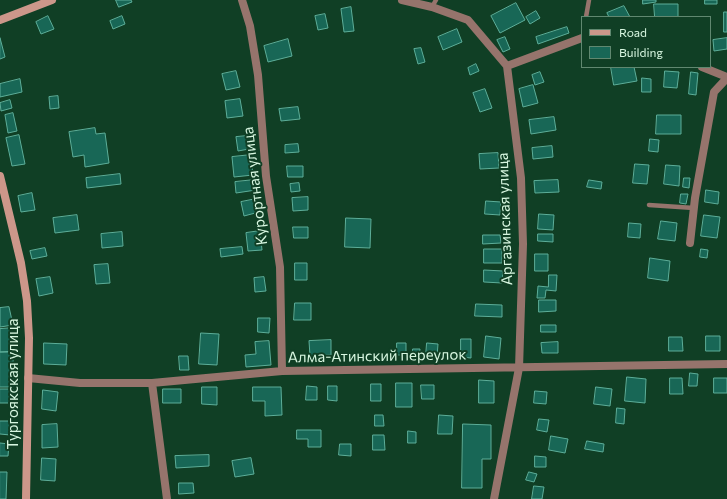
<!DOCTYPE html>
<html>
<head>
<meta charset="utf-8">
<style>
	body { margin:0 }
	#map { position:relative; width:727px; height:499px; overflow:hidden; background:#103f25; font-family:Commissioner,sans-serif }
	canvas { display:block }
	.legend { position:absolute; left:581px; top:16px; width:130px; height:52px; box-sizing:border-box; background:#103f25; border:1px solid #608870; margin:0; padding:5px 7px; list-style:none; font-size:12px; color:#d7f6e0 }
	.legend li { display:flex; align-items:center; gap:8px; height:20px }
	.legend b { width:20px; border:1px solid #608870 }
</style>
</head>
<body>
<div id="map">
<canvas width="727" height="499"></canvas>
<ul class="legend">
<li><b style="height:5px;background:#cc978a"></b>Road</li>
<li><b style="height:11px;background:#186756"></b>Building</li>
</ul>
</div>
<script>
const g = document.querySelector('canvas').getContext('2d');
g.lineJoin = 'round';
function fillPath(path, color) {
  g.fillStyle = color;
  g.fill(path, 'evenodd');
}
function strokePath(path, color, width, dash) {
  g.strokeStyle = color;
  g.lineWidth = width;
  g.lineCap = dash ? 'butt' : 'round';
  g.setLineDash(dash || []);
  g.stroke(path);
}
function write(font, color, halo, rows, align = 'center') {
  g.font = font + ' Commissioner,sans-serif';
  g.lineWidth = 4;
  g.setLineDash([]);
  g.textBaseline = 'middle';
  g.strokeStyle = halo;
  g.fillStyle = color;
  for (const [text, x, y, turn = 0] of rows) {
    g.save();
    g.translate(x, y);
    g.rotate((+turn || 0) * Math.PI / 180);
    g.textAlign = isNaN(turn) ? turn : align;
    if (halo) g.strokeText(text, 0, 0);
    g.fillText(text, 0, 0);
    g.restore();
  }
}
const building = new Path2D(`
	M116 0H131L132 2 119 7Z
	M643 0H656V2L643 4Z
	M705 0H717V4H705Z
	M516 3 525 20 500 33 491 16Z
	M654 4H678V17H655Z
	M624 6 630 17H609L607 13Z
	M351 7 354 31 344 32 341 9Z
	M536 11 540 18 530 24 526 17Z
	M724 12H727V32H724Z
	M325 14 328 28 318 30 315 16Z
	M48 16 54 29 41 34 36 22Z
	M122 16 125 24 113 29 110 21Z
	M567 27 569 33 538 44 536 37Z
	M457 29 462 42 443 50 438 37Z
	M505 37 510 49 503 52 497 40Z
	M0 38 5 57 0 59Z
	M727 38V49L714 51 713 40Z
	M288 39 292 56 268 62 264 46Z
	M421 48 425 62 418 64 414 49Z
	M476 64 479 71 470 75 468 68Z
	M611 67H634L637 81 614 85Z
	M236 71 240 87 226 90 222 74Z
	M665 71 679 72 677 88 664 87Z
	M540 72 544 82 535 85 532 75Z
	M691 72 698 73 696 95 689 94Z
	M642 78 651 79V92H642Z
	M20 79 22 92 0 97V84Z
	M533 85 538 103 523 107 519 89Z
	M485 89 492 108 480 112 473 93Z
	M58 96 59 108 50 109 49 97Z
	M240 99 243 116 227 118 225 101Z
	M10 100 12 108 1 111 0 103Z
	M298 107 300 119 281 121 279 109Z
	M13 113 17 131 8 133 5 115Z
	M657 115H681V134H656Z
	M554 117 556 130 531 134 529 120Z
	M95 128 96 134 105 133 109 163 85 167 84 155 73 157 69 132Z
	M19 135 25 164 12 166 6 138Z
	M247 136 249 149 238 151 236 137Z
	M650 139 659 140 658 152 649 151Z
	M298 144 299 152 285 153V145Z
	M552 146 553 157 533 159 532 148Z
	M498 153 499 168 480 169 479 154Z
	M251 155 253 175 234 177 232 157Z
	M635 164 649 165 647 184 633 183Z
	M666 165 680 166 679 186 664 184Z
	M287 166H303V177H288Z
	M120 174 121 184 87 188 86 178Z
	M684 178H690L689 188 683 187Z
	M254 180 256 190 236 193 235 182Z
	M558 180 559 192 535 193 534 181Z
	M589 180 602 182 601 189 587 187Z
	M299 183 300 191 291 192 290 184Z
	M706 190 719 192 718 204 705 202Z
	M32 193 35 210 21 212 18 196Z
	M681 194H688L686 204 680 203Z
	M308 197V210L293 211 292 198Z
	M256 199 259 212 244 216 241 202Z
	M486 201 501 202 500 215 485 214Z
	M539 214 554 215 553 230 538 229Z
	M77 215 79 230 55 233 53 218Z
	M704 215 720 217 717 238 701 236Z
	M346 218 371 219 370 248 345 247Z
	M661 221 677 223 675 241 658 239Z
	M629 223 641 224 640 238 628 237Z
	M293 227H308V238H294Z
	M260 231 262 250 248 251 246 233Z
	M122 232 123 246 102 248 101 234Z
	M538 234H553V242L538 241Z
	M483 235H500L501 243 483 244Z
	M242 247 243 254 221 257 220 249Z
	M45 248 47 256 32 259 30 251Z
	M484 249H502V263H484Z
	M701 249 708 250 707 258 700 257Z
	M535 254H548V271H535Z
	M650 258 670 261 668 281 648 278Z
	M295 263H307V280H295Z
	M108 264 110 283 96 284 94 265Z
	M484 270 503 271 502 283 484 282Z
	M549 275H557L556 291 546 290 545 298H537L538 286 548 287Z
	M50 277 53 293 39 296 36 279Z
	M264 277 266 291 255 292 254 278Z
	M539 300H556V311L539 312Z
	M295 303H311V320H294Z
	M476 304 502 305V317L475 316Z
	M9 307 13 325 0 327V308Z
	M258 318H270L269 333 258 332Z
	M541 325H556V332H541Z
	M14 328 15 351 0 352V329Z
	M201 333 219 334 217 365 199 364Z
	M486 336 501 338 499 359 484 357Z
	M706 336H720V351H706Z
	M669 337H682L683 351H669Z
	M461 339H471V358L461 357Z
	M331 340V355L310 356 309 341Z
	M269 341 271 365 246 367 245 355 256 354 255 342Z
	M558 342V353H542L541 343Z
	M44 343 67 344 66 365 44 364Z
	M397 343H406V355H397Z
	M427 343 438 344 437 357 426 356Z
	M413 349H420L419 361H412Z
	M0 352H13V387H0Z
	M179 356H188L189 370H180Z
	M690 373 698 374 697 386H689Z
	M627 377 646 379 645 403 625 401Z
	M670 378H682L683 394H670Z
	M714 378H727V393H714Z
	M479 380 494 381V403H479Z
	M396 383H412V407H396Z
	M371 384H381V401H371Z
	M421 385H434V399H422Z
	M307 386 317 387V400H306Z
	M328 386H337V401L328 400Z
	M202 387H217V405L202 404Z
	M253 387H281L282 415 265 416V401H253Z
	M596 387 612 389 610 406 594 404Z
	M0 389H13L12 403H0Z
	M163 389H181V403H163Z
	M43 390 58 392 56 411 42 409Z
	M535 391 547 392 546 404 534 403Z
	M617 408 625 409 624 424 616 423Z
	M375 415H383L384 426H375Z
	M439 415 453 416 452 434H438Z
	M539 419 549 420 547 432 537 430Z
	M0 421H11L10 435 0 434Z
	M57 424 58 447 42 448V425Z
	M463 424 491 425V459H482V488H462Z
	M297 430H321V447H308V439H297Z
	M408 431 416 432V443H408Z
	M373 435H384L385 450H373Z
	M551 436 568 439 565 453 549 450Z
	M587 441 604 444 603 452 585 449Z
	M0 443 9 444 8 456H0Z
	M340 444H351V456L339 455Z
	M209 455V466L176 468 175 456Z
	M535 456 546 457V467H535Z
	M42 458 56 459 55 481 41 480Z
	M251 458 254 474 235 477 232 461Z
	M0 472H7L6 499H0Z
	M529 472 537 474 534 482 526 480Z
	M179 483H193L194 493 179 494Z
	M534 486 544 487 542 499H532Z`);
fillPath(building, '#186756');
strokePath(building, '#5dae99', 1);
strokePath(new Path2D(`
	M432 7 436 0
	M586 17 589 0
	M649 205 694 208`), '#96746c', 4.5);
strokePath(new Path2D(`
	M242 0 250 26 258 75 266 176 280 267 282 371
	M402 0 432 7 468 20 507 66 521 178 523 244 519 368 494 499
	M507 66 582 38
	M702 67 727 77
	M690 243 695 198 714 92 727 78
	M28 378 80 383H152L282 371 727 364
	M152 383 167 499`), '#96746c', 8);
strokePath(new Path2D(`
	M0 20 52 0
	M0 176 21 263 27 301 29 338 26 499`), '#cc978a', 8);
write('15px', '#d7f6e0', '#103f25', [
	["Курортная улица",255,186,-97],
	["Аргазинская улица",505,219,-92],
	["Алма-Атинский переулок",377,356,-1],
	["Тургоякская улица",13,384,-90]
]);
</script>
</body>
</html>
